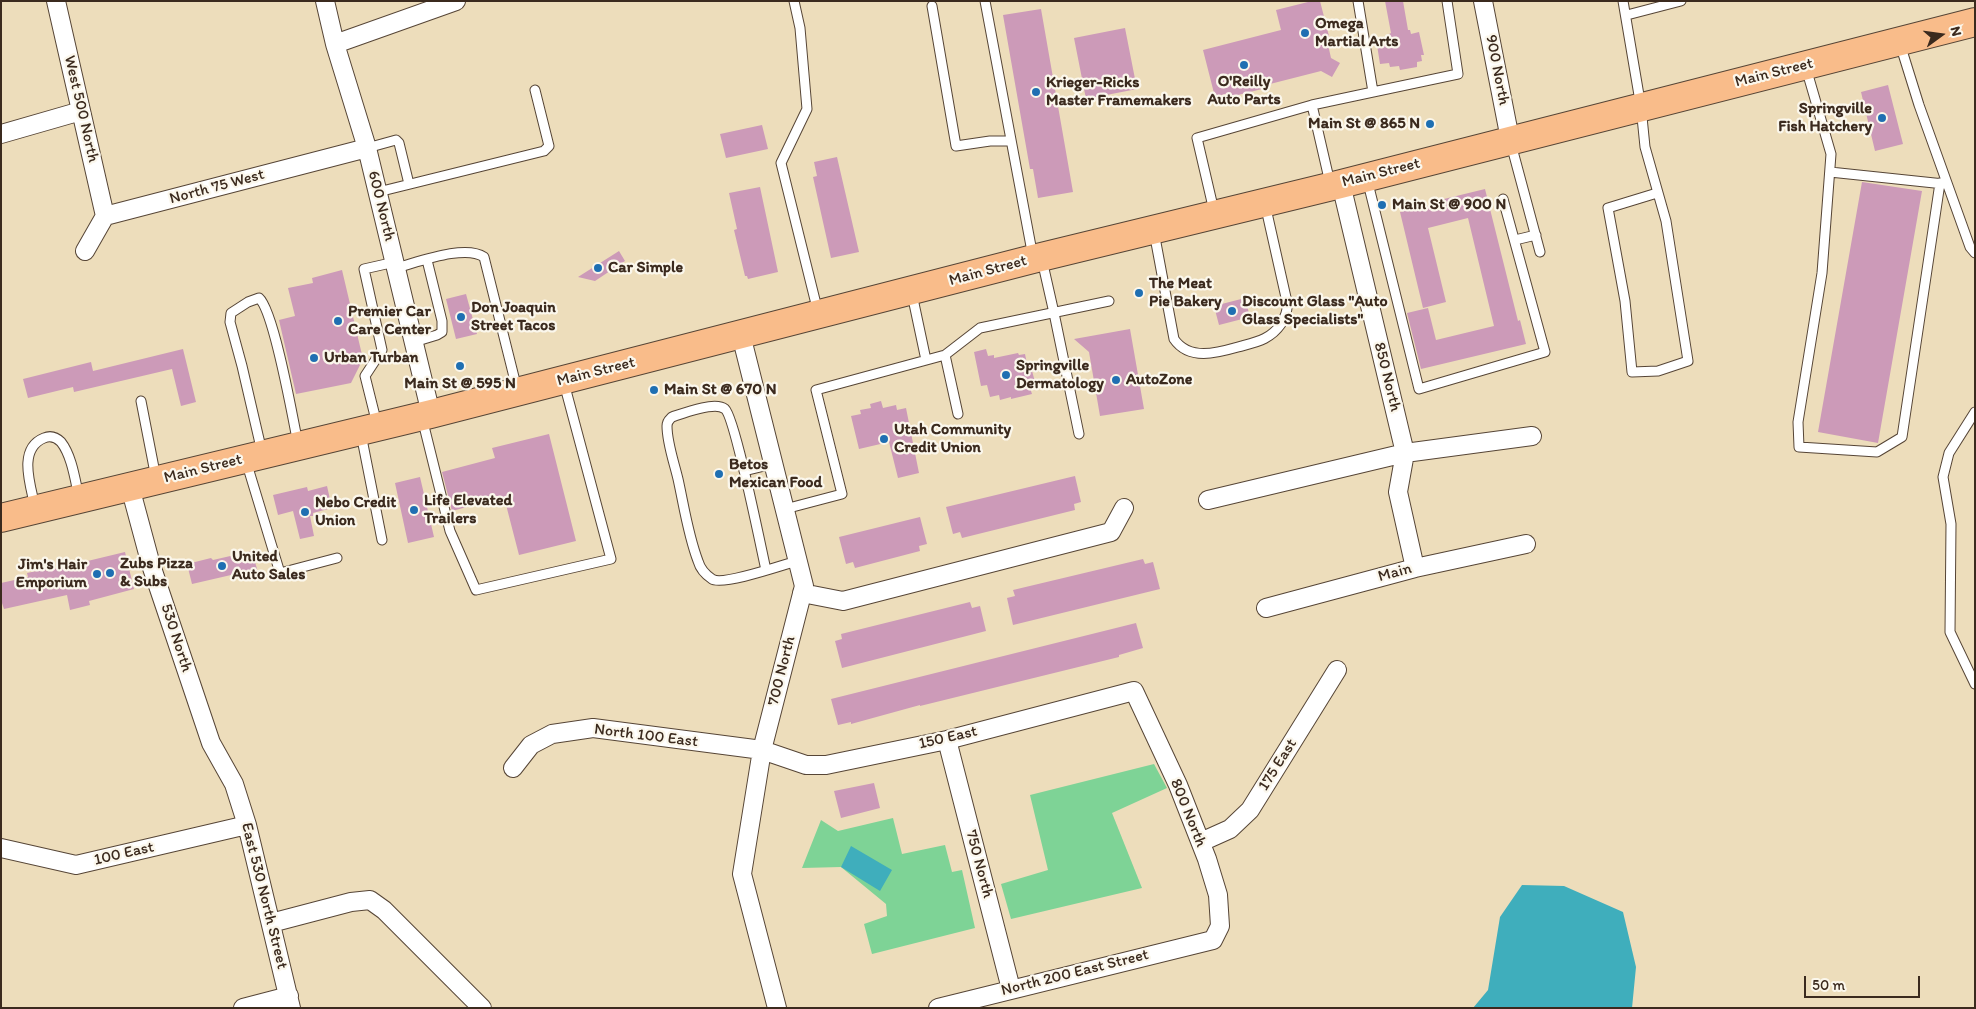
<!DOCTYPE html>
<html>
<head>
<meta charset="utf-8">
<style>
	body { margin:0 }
	#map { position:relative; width:1976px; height:1009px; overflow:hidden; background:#edddbb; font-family:Itim,sans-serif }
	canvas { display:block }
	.frame { position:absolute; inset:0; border:2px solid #3b2a1e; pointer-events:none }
	.north { position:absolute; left:1916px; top:10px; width:50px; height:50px; -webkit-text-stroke:4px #fbf7ec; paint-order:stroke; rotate:76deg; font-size:14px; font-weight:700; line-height:20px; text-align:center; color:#3b2a1e }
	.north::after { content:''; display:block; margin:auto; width:18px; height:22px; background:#3b2a1e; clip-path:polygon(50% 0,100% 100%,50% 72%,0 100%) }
	.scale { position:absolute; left:1804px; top:976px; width:116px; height:22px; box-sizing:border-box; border:2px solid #3b2a1e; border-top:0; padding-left:6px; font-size:15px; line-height:18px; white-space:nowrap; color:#3b2a1e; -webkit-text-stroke:4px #fbf7ec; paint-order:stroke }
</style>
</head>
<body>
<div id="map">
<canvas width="1976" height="1009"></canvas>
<div class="frame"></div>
<div class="north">N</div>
<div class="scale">50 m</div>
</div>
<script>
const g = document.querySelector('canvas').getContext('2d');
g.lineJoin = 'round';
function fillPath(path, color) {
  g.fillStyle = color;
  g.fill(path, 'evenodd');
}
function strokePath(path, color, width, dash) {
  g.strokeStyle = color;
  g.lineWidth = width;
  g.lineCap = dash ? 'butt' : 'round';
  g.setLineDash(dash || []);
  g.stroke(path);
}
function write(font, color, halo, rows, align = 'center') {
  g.font = font + ' Itim,sans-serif';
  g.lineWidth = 4.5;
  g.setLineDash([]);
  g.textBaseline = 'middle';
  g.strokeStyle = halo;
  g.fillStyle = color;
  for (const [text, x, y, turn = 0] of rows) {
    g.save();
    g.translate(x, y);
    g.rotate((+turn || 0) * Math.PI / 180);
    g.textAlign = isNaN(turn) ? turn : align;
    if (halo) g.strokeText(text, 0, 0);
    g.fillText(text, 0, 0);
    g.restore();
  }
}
fillPath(new Path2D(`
	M1154 764 1167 788 1112 813 1142 888 1011 919 1001 884 1048 870 1030 795Z
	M893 818 902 854 945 845 952 872 962 870 975 928 872 954 864 924 887 916 886 904 841 867 802 868 821 820 838 831Z`), '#7ed396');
fillPath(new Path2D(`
	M851 846 892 870 880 891 841 867Z
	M1522 885 1564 886 1623 912 1636 967 1632 1008H1473L1488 990 1500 917Z`), '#3faebc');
fillPath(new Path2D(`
	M1312 1H1320L1330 40H1327L1331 58 1340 63 1332 77 1321 71 1270 84V87L1230 97 1229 93 1215 97 1203 50 1281 30 1276 10Z
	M1385 1H1403L1408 30H1410L1411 34 1419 32 1424 55H1421L1422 61 1417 62V67L1400 70 1399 66 1390 67 1389 63 1380 64 1377 45 1382 44 1381 38 1389 36V34L1391 33Z
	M1041 9 1073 192 1038 198 1033 169H1030L1003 15Z
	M1125 28 1137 89 1086 99 1074 38Z
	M1888 85 1903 144 1875 151 1861 92Z
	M762 125 768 149 726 158 720 134Z
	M837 157 859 252 831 258 813 177 817 176 814 162Z
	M1862 182 1922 191 1878 443 1818 432Z
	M760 187 778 272 748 279 747 276H745L734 230 737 229 729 193Z
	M1485 189 1518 321 1520 320 1526 344 1421 369 1407 313 1428 308 1436 340 1494 326 1468 218 1428 228 1446 302 1423 308 1400 212 1444 202V199Z
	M619 251 625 261 595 281 578 277Z
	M342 270 363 359 351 383 296 394 279 320 295 316 288 288 313 283 312 278Z
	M466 294 477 334 456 339 446 299Z
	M1245 298 1250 317 1219 325 1214 306Z
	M1130 329 1144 409 1100 416 1089 352 1074 339Z
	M183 349 196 402 181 406 172 369 74 392 73 387 28 398 23 379 91 362 93 371Z
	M986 349 988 356 994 355V358L1018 353 1019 355 1025 354 1027 364 1030 363 1036 386 1030 388 1032 394 1011 399V397L1000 400 999 395 990 397 987 385 981 386 974 352Z
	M881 401 883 408 896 405 897 410 906 408 919 473 898 478 889 442 859 449 851 416 861 414 860 410 871 408 870 404Z
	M549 434 576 541 519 555 504 497 452 511 442 472 495 458 492 448Z
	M1075 476 1081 502 1074 504 1075 510 962 538 960 532 953 534 946 507Z
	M420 477 434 537 408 543 395 483Z
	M327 486 332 508 313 513V516H310L314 536 300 539 293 511 278 515 273 495 307 487 308 491Z
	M920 517 927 544 919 546 920 551 855 568 853 562 846 564 839 537Z
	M252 551 257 569 192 584 187 564 211 558 213 560Z
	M125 552 134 589 89 601 90 605 70 610 67 595 4 609 1 600V583L28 577 27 573 46 569V571Z
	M1143 559 1145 564 1153 562 1160 589 1013 625 1007 598 1015 596 1013 590Z
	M970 602 972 608 980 606 986 631 842 668 835 641 842 639 841 634Z
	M1136 623 1143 648 1119 655V657L920 706V705L851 724V722L838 725 831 699Z
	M874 783 880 808 841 818 834 791Z`), '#cc9ab8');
const service = new Path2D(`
	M794 1 800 28 807 109 781 163 818 312
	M985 1 1033 257
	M1358 1 1373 92 1458 74 1447 1
	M1623 1 1641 107 1645 147 1666 221 1688 361 1658 371 1632 372 1625 301 1608 208 1657 193
	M932 6 956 146 990 141H1011
	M1627 15 1681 1
	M1900 44 1919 105 1970 247 1975 253
	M1806 68 1831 154 1822 273 1798 422 1799 447 1877 452 1902 437 1940 183
	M1312 105 1330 183
	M1511 144 1540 252
	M367 148 396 140 399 143 409 184
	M1830 172 1944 184
	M1367 179 1419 389 1545 352 1503 199
	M378 192 544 151 549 146 535 90
	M1214 211 1197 138 1312 105 1373 92
	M1154 232 1174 339C1189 361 1217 353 1238 347 1256 342 1270 340 1281 324 1285 317 1288 311 1287 302L1265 204
	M1515 240 1536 235
	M1042 260 1054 313 1079 434
	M396 268C419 262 465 244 484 257L517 389
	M912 294 926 360
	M414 342 437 335 442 332V321L427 260
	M141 401 156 478
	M1975 412 1949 453 1943 477 1951 524 1950 632 1975 684
	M958 414 945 355 980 328 1109 301
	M422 418 450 531 476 590 611 559 564 383
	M377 424 365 376 382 350 364 269 395 262
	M361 434 382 540
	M262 452 242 366 230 322 231 313 248 302 259 298C274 311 293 419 298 444
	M246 461 280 573 337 558
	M744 471 773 464
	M35 507C31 486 17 449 44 438 51 435 56 437 61 442 72 456 75 480 79 497
	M785 509 842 494 816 390 945 355
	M766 570C761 548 735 418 725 409 715 401 684 413 672 417 669 420 667 421 667 426 667 443 674 462 678 479 684 506 688 535 698 561 700 568 706 575 712 579 722 586 783 565 797 561`);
const minor = new Path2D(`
	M56 1 105 216
	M325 1 335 44 367 148 431 414
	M1483 1 1510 139
	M335 44 456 1
	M1 134 81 111
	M1341 184 1405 453 1398 492 1415 568
	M85 251 105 216 367 148
	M741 335 804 586 762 750 742 874 777 1008
	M130 487 151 565 211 743 234 784 247 825 291 1008
	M1208 500 1405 453 1532 436
	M802 593 843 601 1111 532 1124 508
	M1266 608 1415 568 1526 544
	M947 740 1011 989
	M513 768 531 745 552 734 593 728 762 750 806 765H826L947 740 1134 691 1178 785 1207 859 1218 895 1220 926 1213 940 938 1008
	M1201 842 1230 829 1250 810 1337 670
	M1 848 76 865 247 825
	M271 923 351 902 370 900 384 910 482 1008
	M243 1008 289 996`);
const primary = new Path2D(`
	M1 518 431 414 1033 259 1341 184 1975 22`);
strokePath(service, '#564536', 11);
strokePath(minor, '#564536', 20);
strokePath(primary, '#564536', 30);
strokePath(service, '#fff', 9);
strokePath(minor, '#fff', 18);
strokePath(primary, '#f9bc8a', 28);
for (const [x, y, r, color] of [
	[1305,33,5,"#1f6fb2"],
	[1244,65,5,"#1f6fb2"],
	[1036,92,5,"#1f6fb2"],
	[1882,118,5,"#1f6fb2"],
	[1430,124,5,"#1f6fb2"],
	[1382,205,5,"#1f6fb2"],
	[598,268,5,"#1f6fb2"],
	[1139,293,5,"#1f6fb2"],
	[1232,311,5,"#1f6fb2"],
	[461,317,5,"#1f6fb2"],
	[338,321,5,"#1f6fb2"],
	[314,358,5,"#1f6fb2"],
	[460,366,5,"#1f6fb2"],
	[1006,375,5,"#1f6fb2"],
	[1116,380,5,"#1f6fb2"],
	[654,390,5,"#1f6fb2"],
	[884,439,5,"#1f6fb2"],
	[719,474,5,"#1f6fb2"],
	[414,510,5,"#1f6fb2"],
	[305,512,5,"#1f6fb2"],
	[222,566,5,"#1f6fb2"],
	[110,573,5,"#1f6fb2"],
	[97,574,5,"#1f6fb2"]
]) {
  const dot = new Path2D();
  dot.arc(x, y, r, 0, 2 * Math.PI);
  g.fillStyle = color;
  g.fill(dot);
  strokePath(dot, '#fbf7ec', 2);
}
write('bold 16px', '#3b2a1e', '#fbf7ec', [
	["Omega",1315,24],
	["Martial Arts",1315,42],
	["O'Reilly",1244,82,"center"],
	["Auto Parts",1244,100,"center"],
	["Krieger-Ricks",1046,83],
	["Master Framemakers",1046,101],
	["Springville",1872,109,"right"],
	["Fish Hatchery",1872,127,"right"],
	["Main St @ 865 N",1420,124,"right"],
	["Main St @ 900 N",1392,205],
	["Car Simple",608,268],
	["The Meat",1149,284],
	["Pie Bakery",1149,302],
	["Discount Glass \"Auto",1242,302],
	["Glass Specialists\"",1242,320],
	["Don Joaquin",471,308],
	["Street Tacos",471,326],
	["Premier Car",348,312],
	["Care Center",348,330],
	["Urban Turban",324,358],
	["Springville",1016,366],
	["Dermatology",1016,384],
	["AutoZone",1126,380],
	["Main St @ 595 N",460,384,"center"],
	["Main St @ 670 N",664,390],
	["Utah Community",894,430],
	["Credit Union",894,448],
	["Betos",729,465],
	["Mexican Food",729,483],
	["Life Elevated",424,501],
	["Trailers",424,519],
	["Nebo Credit",315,503],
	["Union",315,521],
	["United",232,557],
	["Auto Sales",232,575],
	["Zubs Pizza",120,564],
	["& Subs",120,582],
	["Jim's Hair",87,565,"right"],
	["Emporium",87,583,"right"]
], 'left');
write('16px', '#3b2a1e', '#fbf7ec', [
	["900 North",1497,70,79],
	["Main Street",1774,73,-14],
	["West 500 North",81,109,77],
	["Main Street",1381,173,-14],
	["North 75 West",217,187,-15],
	["600 North",381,206,76],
	["Main Street",988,271,-15],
	["Main Street",596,372,-14],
	["850 North",1387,377,76],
	["Main Street",203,469,-14],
	["Main",1395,573,-15],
	["530 North",176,638,72],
	["700 North",782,671,-76],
	["North 100 East",646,736,7],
	["150 East",948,738,-13],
	["175 East",1278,765,-58],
	["800 North",1188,813,68],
	["100 East",124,854,-13],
	["750 North",979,864,75],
	["East 530 North Street",264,896,76],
	["North 200 East Street",1075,973,-14]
]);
</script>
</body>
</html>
